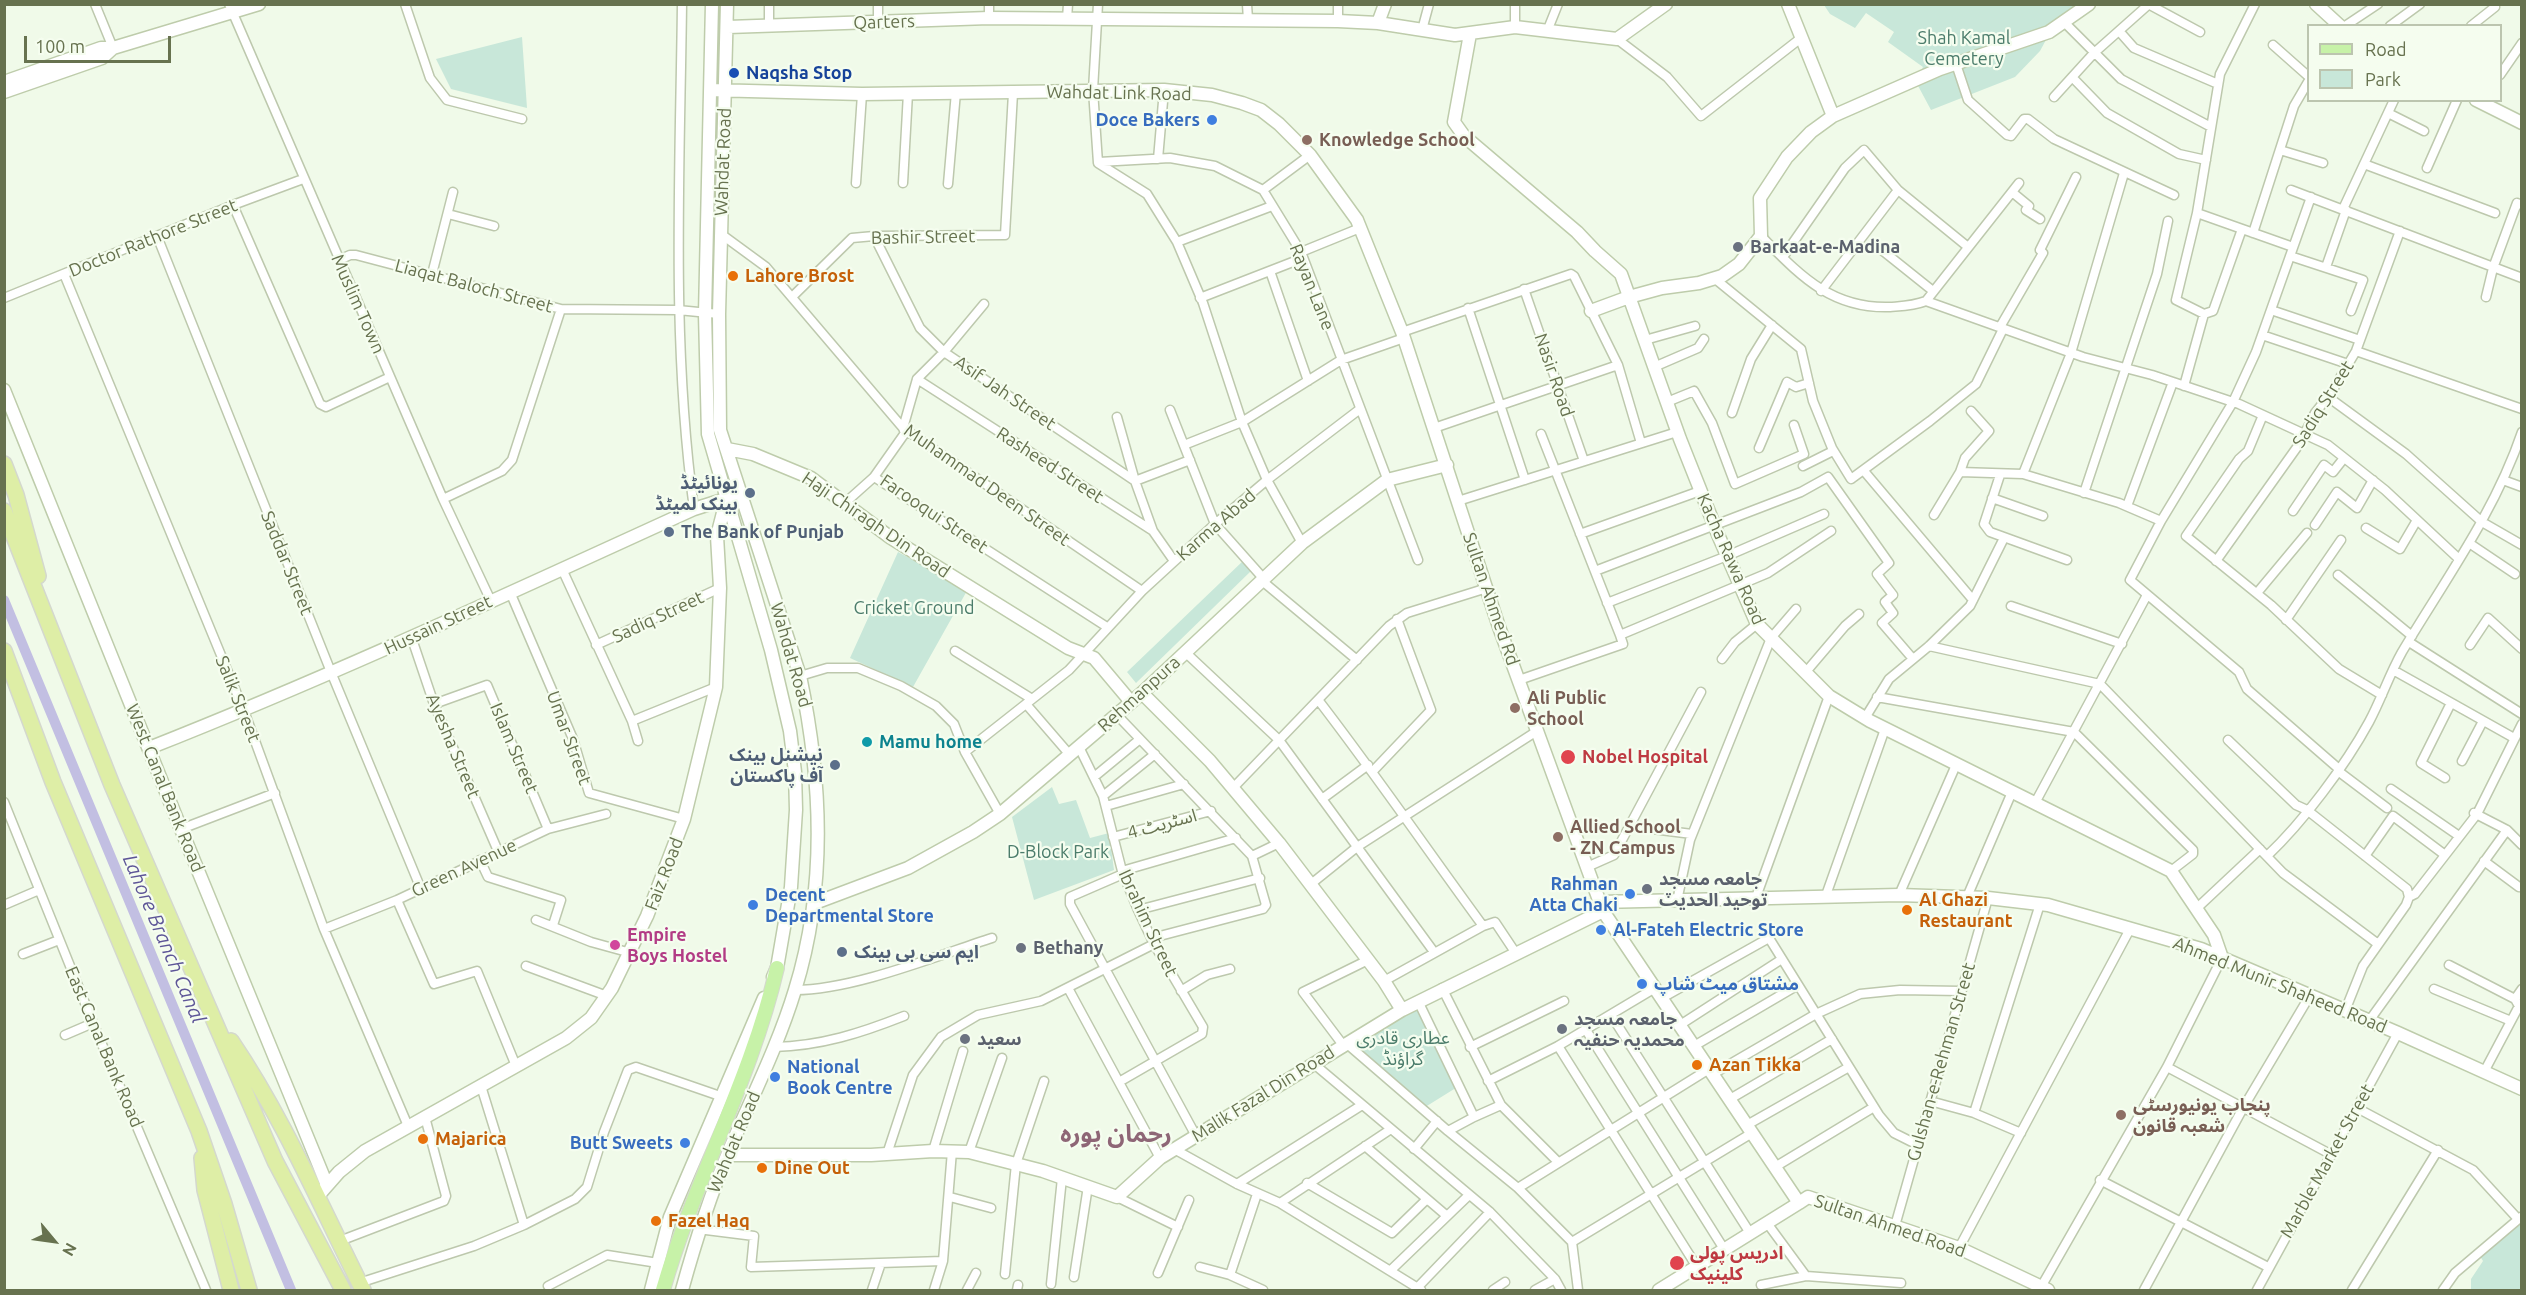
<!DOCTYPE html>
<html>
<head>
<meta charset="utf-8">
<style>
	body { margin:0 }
	#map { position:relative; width:2526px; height:1295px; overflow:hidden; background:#f0fae9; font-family:Ubuntu,sans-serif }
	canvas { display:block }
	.frame { position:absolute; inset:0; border:6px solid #67724f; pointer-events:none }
	.legend { position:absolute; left:2307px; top:24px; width:195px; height:78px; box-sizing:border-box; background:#f5fdef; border:2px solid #bcc5af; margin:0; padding:8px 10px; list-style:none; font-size:18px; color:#67724f }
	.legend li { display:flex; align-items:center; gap:12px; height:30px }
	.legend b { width:30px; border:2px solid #bcc5af }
	.north { position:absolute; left:24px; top:1211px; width:60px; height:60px; -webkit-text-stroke:4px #f5fdef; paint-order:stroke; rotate:119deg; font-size:16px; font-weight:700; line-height:24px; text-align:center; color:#67724f }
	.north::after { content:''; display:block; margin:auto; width:21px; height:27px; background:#67724f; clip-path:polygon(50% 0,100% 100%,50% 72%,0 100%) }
	.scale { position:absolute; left:24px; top:36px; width:147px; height:27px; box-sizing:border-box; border:3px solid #67724f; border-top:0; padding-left:8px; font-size:18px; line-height:21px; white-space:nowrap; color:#67724f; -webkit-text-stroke:4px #f5fdef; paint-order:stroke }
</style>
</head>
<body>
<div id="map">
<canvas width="2526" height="1295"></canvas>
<div class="frame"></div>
<ul class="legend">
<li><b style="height:8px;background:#c7f2a8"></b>Road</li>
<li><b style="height:16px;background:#c8e7d9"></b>Park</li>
</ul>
<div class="north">N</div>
<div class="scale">100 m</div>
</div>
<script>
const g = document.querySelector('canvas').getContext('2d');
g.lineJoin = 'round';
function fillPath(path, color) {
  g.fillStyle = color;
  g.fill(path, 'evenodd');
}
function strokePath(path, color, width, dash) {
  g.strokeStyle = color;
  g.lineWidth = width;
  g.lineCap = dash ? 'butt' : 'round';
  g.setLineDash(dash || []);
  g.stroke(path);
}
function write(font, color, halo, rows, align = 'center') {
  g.font = font + ' Ubuntu,"Noto Sans Arabic",sans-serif';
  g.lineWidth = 4.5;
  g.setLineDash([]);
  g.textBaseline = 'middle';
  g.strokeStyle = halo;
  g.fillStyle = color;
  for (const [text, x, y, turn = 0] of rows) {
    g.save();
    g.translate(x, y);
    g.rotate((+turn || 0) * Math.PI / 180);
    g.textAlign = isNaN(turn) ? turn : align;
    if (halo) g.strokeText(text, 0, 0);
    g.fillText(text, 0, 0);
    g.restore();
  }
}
fillPath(new Path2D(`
	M1824 5H2077L2054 25 2040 51 2015 77 1931 110 1916 82 1923 67 1888 42 1894 32 1866 13 1855 28 1830 14Z
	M522 37 527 108 451 89 436 59Z
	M898 552 968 589 913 687 850 658Z
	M1244 560 1251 571 1136 683 1127 672Z
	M1052 787 1059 804 1076 800 1090 838 1109 833 1114 870 1034 900 1012 817Z
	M1418 1001 1459 1086 1422 1109 1346 1043Z
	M2521 1217V1290H2471V1279L2483 1261 2478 1253Z`), '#c8e7d9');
strokePath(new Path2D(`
	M4 600 291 1290`), '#c2bfe2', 10);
const street = new Path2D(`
	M95 4 113 48
	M229 4 443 499 491 601
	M405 4 430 78 447 100 522 119
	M682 4C680 173 671 341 694 509
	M769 4V25
	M878 4V22
	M989 4V18
	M1098 4 1093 90 1098 163 1147 194 1177 242 1203 303 1242 422 1267 480 1302 543
	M1247 4 1248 20
	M1338 4V21
	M2148 4 2200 32
	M2255 4 2220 74 2197 213 2293 247
	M1067 19 1068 4
	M2063 21 2121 79 2211 127
	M2345 26 2378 4
	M2390 26 2420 4
	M2471 26 2495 7 2493 4
	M1515 27V4
	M1548 29 1558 4
	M1422 30 1429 4
	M2119 31 2134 48 2218 84
	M1617 39 1667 77 1701 116 1801 38
	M2273 45 2308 76
	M1956 64 1968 100 2007 135 2011 136 2024 119H2028L2054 139 2174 195
	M2500 75 2522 43
	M2072 77 2107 113 2179 154 2206 160
	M2054 97 2094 53 2148 5
	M2388 113 2424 131
	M2280 150 2323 163
	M1158 159 1164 90
	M1099 162 1170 158 1215 166 1263 190 1301 252 1418 560
	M2364 164 2495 213
	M2427 168 2457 100
	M856 183 862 94
	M903 183 908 93
	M948 184 956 92
	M1263 190 1310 155
	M2291 190 2522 278
	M2012 192 2029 206 2026 210 2040 219
	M2311 197 2256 352 2233 402 2161 521 2130 580 2239 672 2247 689 2339 769
	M233 205 320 404 326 407 390 377
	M2343 209 2394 100
	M448 214 494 226
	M2253 233 2294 106 2308 82
	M721 234 766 267 903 428 1142 591
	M157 236 331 672 421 889
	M874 236 920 328 944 352 1135 481 1153 531
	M1761 236C1799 274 1830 309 1890 307 1903 306 1913 306 1926 301L2019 183
	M1177 242 1272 206
	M1883 251 1933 291
	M1301 252 1360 228
	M2290 256 2363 280 2351 311
	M1783 257 1845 168 1864 150 1898 190 1968 247
	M339 260 350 255H356L561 309 678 310 719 314
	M2326 267 2346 210
	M1270 271 1308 381
	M64 274 244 711 324 929 408 1126
	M432 274 453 192
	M1714 278 1801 349 1813 401 1832 448 1851 479 1930 421 1976 384 2003 329
	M1524 289 1584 461
	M1821 291 1898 190
	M792 297 852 238 874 236 1005 235 1013 93
	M2486 297 2493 268 2517 203 2522 205
	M4 298 233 205 303 179
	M1200 298 1303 258
	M1926 301 2083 357 2152 375 2239 404 2328 445 2385 490 2459 559
	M984 304 944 352 917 379 903 428 905 433 874 477 1107 627
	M1468 308 1525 480
	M2271 310 2360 340
	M2204 314 2213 311 2242 229
	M2000 327 2043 253 2040 250 2076 177
	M1402 332 1571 274 1574 276 1618 365 1641 443
	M2262 335 2348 364
	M1645 340 1695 326
	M2356 351 2522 409
	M1654 367 1698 348 1704 339
	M917 379 1153 531 1174 561
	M2184 386 2204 314 2176 300 2197 213
	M2328 397 2406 454 2482 522 2522 545
	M1667 402 1694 391 1712 423 1735 484 1804 454 1794 425
	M1170 410 1215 524 1263 578
	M1732 413 1751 359 1772 325
	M2263 415 2248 451 2239 459 2186 536 2271 605 2339 669 2382 695
	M1117 417 1135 481 1190 460
	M1434 428 1618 365
	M1541 434 1620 635
	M1184 445 1242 422 1341 360 1404 338
	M1759 448 1787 382 1796 387 1809 383
	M1803 466 1833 451
	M1864 471 1973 600
	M1960 472 1965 458 1989 431 1971 411
	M2023 474 2071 353 2124 173
	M2000 475 1984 524 1990 532 2067 560
	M2503 480 2522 487
	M2084 493 2157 274 2168 221
	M1992 498 2043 516
	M443 499 502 471 512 460 561 309
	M1458 501 1677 432
	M846 502 874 477
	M2127 506 2173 382
	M2293 511 2324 465 2333 472 2344 458
	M1934 515 1960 472 2023 474 2119 503 2161 521
	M2315 525 2337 492 2357 508 2373 480
	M2366 528 2400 549 2417 520
	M1580 534 1700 491
	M2469 543 2515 574
	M2216 561 2300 443 2315 413 2331 393 2356 351 2400 231
	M562 569 632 721 638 741
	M1595 571 1801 492 1828 477 1889 563 1877 574 1893 595 1885 602 1893 613 1882 623 1913 659
	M2338 575 2412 636
	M1261 580 1357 660
	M510 592 573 739 589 793 684 819
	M2257 593 2307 533
	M1607 603 1727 556 1824 514
	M2011 606 2122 644
	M2286 620 2341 540
	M412 639 434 704 498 851
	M2409 642 2522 714
	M596 645 720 588
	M2470 645 2488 618 2522 649
	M1929 646 2100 684 2283 873 2378 944
	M955 651 1032 699
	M1185 652 1279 740 1434 952
	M1722 659 1735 642 1757 624
	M2393 670 2514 738
	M1805 673 1845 626 1859 614
	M800 676 827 668H858L901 686 936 706 954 724 965 752 1000 814
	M1519 680 1623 644 1620 635 1768 573 1831 531
	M1877 697 2074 732 2193 850V854L2171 871
	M1319 701C1376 775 1428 851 1483 926L1384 981
	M434 704 487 685 548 829
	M1026 704 1070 755
	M1117 715 1252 856 1266 905 1263 909 1152 938
	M1865 718 1889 679 1929 646 1970 606 2004 538
	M632 721 716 687
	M2228 740 2296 805 2307 810 2407 889 2409 897 2406 905 2363 966 2345 1011
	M1079 747 1103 796 1122 871 1138 910 1154 944 1203 1027 1202 1034 1119 1082
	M965 752 1069 670 1142 591 1215 524 1267 480 1360 409
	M2462 761 2483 721
	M1373 771 1431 710 1397 619
	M2338 771 2387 808
	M1094 777 1140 739
	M2445 778 2421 763 2451 703
	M1233 788 1389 626 1407 613 1487 588
	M2391 789 2459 836
	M1103 796 1155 754
	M1322 799 1368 765
	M4 802 93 1023 206 1290
	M2035 803 2147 595
	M1106 806 1184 784
	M2474 813 2507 830 2522 845
	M1629 826 1692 834
	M181 829 275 793
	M1113 837 1211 811
	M1252 856 1279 843
	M2267 856C2303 822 2345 766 2369 722 2381 700 2389 675 2402 652 2445 580 2495 512 2522 432
	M2365 856 2393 816 2445 855
	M480 860 488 877 561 900 553 925
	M2484 861 2519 887
	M1587 867 1614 855 1701 692
	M1122 871 1236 838
	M1123 874 1070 897V904L1196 1136
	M1311 884 1357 847 1537 731
	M1899 895 1956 765
	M1967 897 2012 792
	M2409 897 2415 894 2477 814 2522 724
	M1825 898 1885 729
	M397 900 434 984 477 971 516 1066
	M1755 900 1829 696
	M1677 901 1690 840 1771 638 1796 609
	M4 905 39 890
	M2196 909 2260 849
	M1138 910 1260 878
	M536 920 591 942 631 953
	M1483 926 1495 922 1515 952
	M324 929 397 900 548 829 606 814
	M23 954 59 940
	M2449 965 2515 999
	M526 966 607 996
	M1068 988 1160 1158
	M1442 988 1501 1105 1558 1162
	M2434 989 2511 1021
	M795 990C853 990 936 956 992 938
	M1181 991 1207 975 1230 969
	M1662 998 1769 938 1879 1115 1894 1133 1918 1145
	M1418 1001 1474 1117 1448 1131 1518 1188 1572 1242 1578 1290
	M1611 1015 1750 1233
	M2369 1021 2507 830
	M1680 1025 1782 959
	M1586 1030 1724 1249
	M65 1035 93 1023
	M1346 1043 1448 1131
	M1343 1045 1303 992 1368 960
	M1558 1046 1697 1267
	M1694 1046 1798 985
	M774 1047C821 1046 861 1033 904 1016
	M1470 1047 1564 1001
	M1314 1064 1490 1212 1555 1279 1561 1290
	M2167 1067 2332 1155
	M2484 1072 2519 1006 2515 999 2522 989
	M1713 1074 1816 1014 1860 994 1900 990 1961 991
	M1488 1081 1558 1046 1655 988
	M481 1086 524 1225
	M1730 1099 1832 1039
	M1930 1101 1974 1113 2021 1133
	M2357 1108 2473 1170 2518 1219
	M1974 1113 2040 904
	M1474 1117 1501 1105
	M1747 1125 1849 1067
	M1365 1146 1447 1216
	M1174 1149 1237 1184 1280 1203 1421 1290
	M1414 1149 1437 1121
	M933 1151 963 1051
	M969 1152 1002 1058
	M887 1154 913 1075 941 1037 978 1015 1041 1001 1154 944
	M1775 1167 1874 1107
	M2100 1180 2268 1267
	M1307 1183 1392 1233 1427 1199
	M1237 1184 1362 1105
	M1518 1188 1709 1069
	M950 1197 991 1208
	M1117 1197 1178 1227
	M1280 1203 1391 1129
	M1767 1223 1806 1276
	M1895 1226 1988 898
	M698 1229 754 1236 751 1267 943 1261 952 1151
	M337 1242 444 1201 446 1196 425 1117
	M1572 1242 1752 1133
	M1959 1248 2130 929
	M1200 1267 1230 1275 1263 1290
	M1390 1271 1469 1195
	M1158 1273 1189 1200
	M1005 1274 1016 1164 1044 1081
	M1230 1275 1257 1194
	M1074 1277 1088 1186
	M359 1283 474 1246 524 1225 575 1199 587 1187 604 1132 628 1070 636 1067 720 1096
	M1051 1284 1062 1178
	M1761 1285 1806 1276 1901 1283
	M548 1286 607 1255 658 1263
	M2041 1287 2167 1067 2222 958
	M1417 1288 1490 1212
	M872 1290 881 1263
	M934 1290 943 1261
	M967 1290 976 1273
	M1017 1290 1018 1285
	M1493 1290 1505 1282
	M1535 1290 1555 1279
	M2144 1290 2243 1108 2309 997
	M2257 1290 2398 1033
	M2352 1290 2438 1150
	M2443 1290 2455 1273 2521 1217`);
const secondary = new Path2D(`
	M712 4 705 314 708 434 771 650 790 731 795 772 796 810 791 887 777 968 773 977
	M1788 4 1833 116
	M2316 4 2340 26
	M1378 23 1385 4
	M728 27 989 18 1338 21 1378 23 1455 35 1515 27 1617 39 1666 4
	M1470 34 1454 122 1464 136 1577 232 1595 251 1621 274 1680 439 1719 537 1757 624 1829 696 1870 721 2171 871 2214 935 2222 958
	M4 82 101 48H113L259 4
	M711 90 862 94 1164 90 1212 95 1242 103 1261 110 1279 124 1310 155 1357 220 1402 332 1499 627 1603 911 1799 1203 1808 1197 1959 1248 2048 1290
	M4 92 102 58 113 48
	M2476 100 2522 123
	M1591 311 1629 297 1662 288 1699 283 1722 276 1739 264 1761 236 1760 198 1787 157 1811 132 1833 116 1940 69 2049 32 2089 4
	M4 390 181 829 327 1185
	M727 449 753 454 811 478 891 538 1068 648 1094 658 1131 702
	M1142 693 1210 761 1279 843 1384 981 1402 1010
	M149 748C334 675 514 591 694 509L732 497
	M1600 902 1899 895 1988 898 2048 905 2201 949 2398 1033 2522 1089
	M815 903 908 868 973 832 1000 814 1142 693 1302 543 1387 480 1447 465
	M728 1155H871L933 1151 969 1152 1043 1171 1117 1197 1160 1158 1402 1010 1603 911
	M317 1197 339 1172 365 1151 566 1038 591 1018 612 988 647 916 684 819 716 687 720 588 717 536 726 501
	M651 1290 670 1217 764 998
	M682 1290C695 1243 709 1198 728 1153 751 1099 778 1046 795 990 827 886 822 781 800 676L720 430 719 314 727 4
	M1659 1290 1799 1203`);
const primary = new Path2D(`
	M663 1290C694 1181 751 1080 777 968`);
const highway = new Path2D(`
	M4 464 16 495 38 576
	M4 511 112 785 275 1161 343 1290
	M4 651 53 782 199 1131 224 1204 249 1290
	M231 1041C284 1119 321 1207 363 1290
	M202 1158 205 1190 231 1290`);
strokePath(street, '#bdc8ad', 11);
strokePath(secondary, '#beccab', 15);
strokePath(primary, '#d4d8ce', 16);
strokePath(highway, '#d4d8ce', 18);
strokePath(street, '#fff', 8);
strokePath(secondary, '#fff', 12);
strokePath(primary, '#c7f2a8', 14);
strokePath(highway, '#deeea6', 15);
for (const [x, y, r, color] of [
	[734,73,6,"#1a4fb4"],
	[1212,120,6,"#3f7fe0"],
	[1307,140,6,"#8d6e63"],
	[1738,247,6,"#6b7280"],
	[733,276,6,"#e8710a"],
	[750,493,6,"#5c6f8a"],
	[669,532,6,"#5c6f8a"],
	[1515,708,6,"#8d6e63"],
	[867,742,6,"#0f9aa8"],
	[1568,757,8,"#e0444e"],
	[835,765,6,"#5c6f8a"],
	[1558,837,6,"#8d6e63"],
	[1647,889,6,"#6b7280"],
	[1630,894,6,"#3f7fe0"],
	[753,905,6,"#3f7fe0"],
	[1907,910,6,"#e8710a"],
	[1601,930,6,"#3f7fe0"],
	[615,945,6,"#d1479c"],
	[1021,948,6,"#6b7280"],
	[842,952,6,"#5c6f8a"],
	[1642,984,6,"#3f7fe0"],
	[1562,1029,6,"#6b7280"],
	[965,1039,6,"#6b7280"],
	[1697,1065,6,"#e8710a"],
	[775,1077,6,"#3f7fe0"],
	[2121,1115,6,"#8d6e63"],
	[423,1139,6,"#e8710a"],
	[685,1143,6,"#3f7fe0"],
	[762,1168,6,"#e8710a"],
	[656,1221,6,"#e8710a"],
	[1677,1263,8,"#e0444e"]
]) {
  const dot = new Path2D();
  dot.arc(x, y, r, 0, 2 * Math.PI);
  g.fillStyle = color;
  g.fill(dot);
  strokePath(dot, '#f5fdef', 2);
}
write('18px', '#67724f', '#f5fdef', [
	["Qarters",884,22,-2],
	["Wahdat Link Road",1119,93,1],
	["Wahdat Road",723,162,-88],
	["Bashir Street",923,237,-1],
	["Doctor Rathore Street",153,238,-22],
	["Liaqat Baloch Street",474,286,15],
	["Rayan Lane",1312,287,68],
	["Muslim Town",358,304,66],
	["Nasir Road",1554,375,71],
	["Asif Jah Street",1005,393,34],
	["Sadiq Street",2323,404,-58],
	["Rasheed Street",1050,465,33],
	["Muhammad Deen Street",987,485,35],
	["Farooqui Street",934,514,34],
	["Haji Chiragh Din Road",876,525,34],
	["Karma Abad",1216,525,-41],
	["Kacha Rawa Road",1731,559,66],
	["Saddar Street",287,563,68],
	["Sultan Ahmed Rd",1491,599,71],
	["Sadiq Street",658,617,-25],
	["Hussain Street",438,625,-25],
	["Wahdat Road",791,655,74],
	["Rehmanpura",1139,694,-42],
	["Salik Street",238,699,68],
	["Umar Street",569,738,70],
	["Ayesha Street",453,746,67],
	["Islam Street",514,748,67],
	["West Canal Bank Road",165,788,68],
	["اسٹریٹ 4",1162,824,-15],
	["Green Avenue",464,868,-25],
	["Faiz Road",664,874,-69],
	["Ibrahim Street",1148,923,65],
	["Ahmed Munir Shaheed Road",2280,985,22],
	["East Canal Bank Road",104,1047,67],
	["Gulshan-e-Rehman Street",1941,1062,-74],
	["Malik Fazal Din Road",1263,1094,-32],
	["Wahdat Road",734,1142,-67],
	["Marble Market Street",2327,1161,-61],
	["Sultan Ahmed Road",1890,1226,19]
]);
write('18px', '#4b7c6b', '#f5fdef', [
	["Shah Kamal",1964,38],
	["Cemetery",1964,59],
	["Cricket Ground",914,608],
	["D-Block Park",1058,852],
	["عطاری قادری",1403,1038],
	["گراؤنڈ",1403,1059]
]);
write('bold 18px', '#164399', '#f5fdef', [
	["Naqsha Stop",746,73]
], 'left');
write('bold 18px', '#366cbe', '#f5fdef', [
	["Doce Bakers",1200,120,"right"],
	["Rahman",1618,884,"right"],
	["Atta Chaki",1618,905,"right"],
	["Decent",765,895],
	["Departmental Store",765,916],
	["Al-Fateh Electric Store",1613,930],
	["مشتاق میٹ شاپ",1654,984],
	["National",787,1067],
	["Book Centre",787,1088],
	["Butt Sweets",673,1143,"right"]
], 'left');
write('bold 18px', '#785e54', '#f5fdef', [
	["Knowledge School",1319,140],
	["Ali Public",1527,698],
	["School",1527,719],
	["Allied School",1570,827],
	["- ZN Campus",1570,848],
	["پنجاب یونیورسٹی",2133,1105],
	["شعبہ قانون",2133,1126]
], 'left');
write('bold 18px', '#5b616d', '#f5fdef', [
	["Barkaat-e-Madina",1750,247],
	["جامعہ مسجد",1659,879],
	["توحید الحدیٽ",1659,900],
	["Bethany",1033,948],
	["جامعہ مسجد",1574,1019],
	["محمدیہ حنفیہ",1574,1040],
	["سعید",977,1039]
], 'left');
write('bold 18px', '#c56008', '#f5fdef', [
	["Lahore Brost",745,276],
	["Al Ghazi",1919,900],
	["Restaurant",1919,921],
	["Azan Tikka",1709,1065],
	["Majarica",435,1139],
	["Dine Out",774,1168],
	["Fazel Haq",668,1221]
], 'left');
write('bold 18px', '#4e5e75', '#f5fdef', [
	["یونائیٹڈ",738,483],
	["بینک لمیٹڈ",738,504],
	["The Bank of Punjab",681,532,"left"],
	["نیشنل بینک",823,755],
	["آف پاکستان",823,776],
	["ایم سی بی بینک",854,952,"left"]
], 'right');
write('bold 18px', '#0d838f', '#f5fdef', [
	["Mamu home",879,742]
], 'left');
write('bold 18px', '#be3a42', '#f5fdef', [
	["Nobel Hospital",1582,757],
	["ادریس پولی",1690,1253],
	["کلینیک",1690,1274]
], 'left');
write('bold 18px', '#b23c85', '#f5fdef', [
	["Empire",627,935],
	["Boys Hostel",627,956]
], 'left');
write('italic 20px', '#5d5597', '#f5fdef', [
	["Lahore Branch Canal",164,939,67]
]);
write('bold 24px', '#8e6676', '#f5fdef', [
	["رحمان پورہ",1116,1134]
]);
</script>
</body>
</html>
